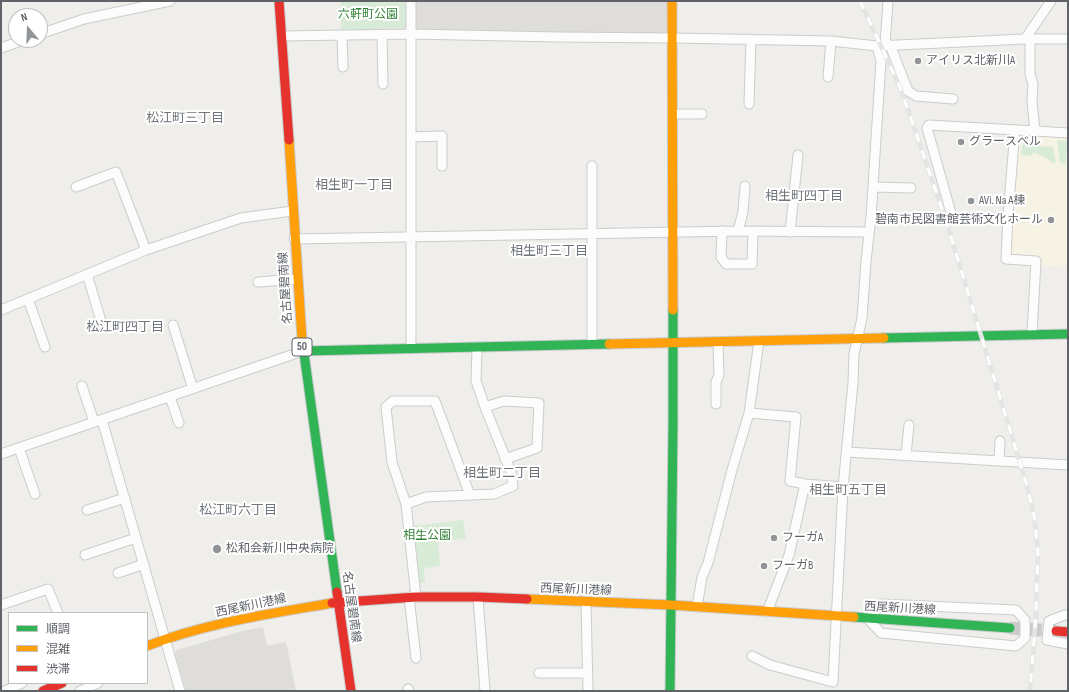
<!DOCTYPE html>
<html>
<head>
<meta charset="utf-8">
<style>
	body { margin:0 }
	#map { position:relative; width:1069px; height:692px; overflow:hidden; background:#efeeea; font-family:"Sofia Sans Condensed","Noto Sans JP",sans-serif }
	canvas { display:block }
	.frame { position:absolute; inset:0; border:2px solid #5f6368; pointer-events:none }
	.legend { position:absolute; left:8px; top:612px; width:140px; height:72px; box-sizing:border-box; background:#fff; border:1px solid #bfc1c3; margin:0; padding:5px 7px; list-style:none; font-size:12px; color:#5f6368 }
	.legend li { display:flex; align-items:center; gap:8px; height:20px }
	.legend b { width:20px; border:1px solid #bfc1c3 }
	.north { position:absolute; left:8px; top:8px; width:40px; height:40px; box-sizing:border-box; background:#fff; border:1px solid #bfc1c3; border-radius:50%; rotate:341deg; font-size:11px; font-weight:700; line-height:16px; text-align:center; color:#5f6368 }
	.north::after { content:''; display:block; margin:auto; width:14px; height:18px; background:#919496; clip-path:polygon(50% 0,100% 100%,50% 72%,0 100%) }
</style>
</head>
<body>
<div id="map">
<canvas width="1069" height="692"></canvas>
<div class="frame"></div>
<ul class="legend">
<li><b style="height:5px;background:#30b455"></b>順調</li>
<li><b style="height:5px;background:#ff9f0a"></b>混雑</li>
<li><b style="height:5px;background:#e5322d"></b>渋滞</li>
</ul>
<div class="north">N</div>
</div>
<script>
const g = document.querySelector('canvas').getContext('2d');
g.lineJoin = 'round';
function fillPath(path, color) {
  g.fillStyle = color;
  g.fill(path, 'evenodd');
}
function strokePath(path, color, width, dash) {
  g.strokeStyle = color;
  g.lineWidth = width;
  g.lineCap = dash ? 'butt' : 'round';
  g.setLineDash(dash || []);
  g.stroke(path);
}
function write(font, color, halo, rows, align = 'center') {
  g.font = font + ' "Sofia Sans Condensed","Noto Sans JP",sans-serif';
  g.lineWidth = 4;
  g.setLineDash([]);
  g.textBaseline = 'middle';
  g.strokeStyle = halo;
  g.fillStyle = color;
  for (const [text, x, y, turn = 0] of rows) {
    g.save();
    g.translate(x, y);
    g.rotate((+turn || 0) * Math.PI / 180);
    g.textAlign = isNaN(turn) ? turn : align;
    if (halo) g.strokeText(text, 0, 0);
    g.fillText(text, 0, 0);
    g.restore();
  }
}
fillPath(new Path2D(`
	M1018 134 1068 138V267L1040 265V258L1012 255 1010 251Z`), '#f7f3e4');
fillPath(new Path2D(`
	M411 1H672L673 38 411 34Z
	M263 627 267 646 286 642 296 691H186L175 654 177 650 242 631Z`), '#dfddda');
fillPath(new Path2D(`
	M341 1H408V28L341 30Z
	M1057 140 1068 141 1065 165 1060 162Z
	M1025 142H1036L1038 146 1053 147 1056 163H1053L1046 158 1033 152 1032 156 1021 155 1022 145Z
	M463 520 466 538 438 543 440 566 424 568 425 582 420 583 414 526Z`), '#d8ebd6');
strokePath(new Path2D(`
	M1010 628 1056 631`), '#cbcbca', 13, [13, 6]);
const street = new Path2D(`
	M40 34 84 19 170 1
	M342 35 343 67
	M382 35 383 84
	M281 36 411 34 558 37 673 38 831 41 877 46 1025 39H1068
	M1025 39 1051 1
	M885 45 888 1
	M890 45 908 91 916 96 953 99
	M1 48 24 40
	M828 77 831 41
	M749 104 751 39
	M673 114H702
	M1015 130 1008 216 1006 259 1036 261 1032 334
	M1035 131 1068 133
	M411 137 442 136V166
	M592 166V345
	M76 187 116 172 146 250
	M873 187 911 188
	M951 213 927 128 929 125 1035 131 1032 101 1033 84 1030 74V39
	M722 231 721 257 726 264H752L753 231
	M738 231 743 212 745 186
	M790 232 798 155
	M294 239 738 231 869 232
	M87 274 101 321
	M258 282 297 279
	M28 299 45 347
	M1 310 146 250 241 218 292 211
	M173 325 193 389
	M411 348V1
	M82 386 94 422
	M170 397 179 423
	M716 404V382L719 375 718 342
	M485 407 504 401 539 403 537 448 505 459
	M749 413 759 341
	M102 420 180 691
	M19 448 35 494
	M847 452 1068 465
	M1 454 303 351
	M906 455 909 425
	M999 461 1000 441
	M406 504 392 462 386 407 393 401H435L470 495
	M87 510 125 498
	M85 555 136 538
	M118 573 144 564
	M409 597 416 658
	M416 597 406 504 426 497 494 494 513 486 511 472 485 407 476 381 477 348
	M478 597 485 691
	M586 602 588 691
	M882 604 1016 610 1025 620V638L1016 646 881 633 868 619Z
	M1 605 48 589 58 613
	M697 607 702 577 708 563 732 470 749 413 796 417 790 481 805 484 843 487
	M767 612 789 555 805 484
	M1068 615H1065L1049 621 1047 640 1068 644
	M752 656 770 665 833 682 843 487 853 383 854 354 862 318 866 261 871 217 881 61 877 46
	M539 673H587
	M408 689 409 691
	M5 691 22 683
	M80 691 98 683`);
const fast = new Path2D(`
	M884 338 1068 334
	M302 339 337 592
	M303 351 609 344
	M854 617 1010 628
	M670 691 673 423V310`);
const slow = new Path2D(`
	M672 1 673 310
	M289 140 302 339
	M609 344 884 338
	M527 599 671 605 854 617
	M147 646C206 623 269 614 332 603`);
const jam = new Path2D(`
	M279 1 289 140
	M337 592 351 691
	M332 603 416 597H478L527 599
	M1056 631 1068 632
	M43 691 62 683`);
strokePath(street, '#cbcccc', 11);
strokePath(fast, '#cacacb', 11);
strokePath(slow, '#cacacb', 11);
strokePath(jam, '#cacacb', 11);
strokePath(street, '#fdfcfc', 9);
strokePath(fast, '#30b455', 9);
strokePath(slow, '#ff9f0a', 9);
strokePath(jam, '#e5322d', 9);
const rail = new Path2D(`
	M860 1 899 85 913 124 948 227 1027 486 1034 515 1038 551 1036 614 1030 691`);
strokePath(rail, '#e4e4e4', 4.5);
strokePath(rail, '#fff', 3, [9]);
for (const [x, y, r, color] of [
	[918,61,4,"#919496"],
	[961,142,4,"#919496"],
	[971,201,4,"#919496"],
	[1051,220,4,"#919496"],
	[774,538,4,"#919496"],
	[217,549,5,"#919496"],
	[764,566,4,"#919496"]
]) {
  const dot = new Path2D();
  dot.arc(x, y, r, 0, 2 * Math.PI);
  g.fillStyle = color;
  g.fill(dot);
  strokePath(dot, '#fff', 1.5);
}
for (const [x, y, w] of [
	[302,347,20]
]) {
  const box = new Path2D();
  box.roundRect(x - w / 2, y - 9, w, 18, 3);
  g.fillStyle = '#fff';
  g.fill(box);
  strokePath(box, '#5f6368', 1);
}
write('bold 11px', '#5f6368', null, [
	["50",302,347]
]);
write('12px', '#348238', '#fff', [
	["六軒町公園",368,15],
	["相生公園",427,536]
]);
write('12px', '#5f6368', '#fff', [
	["アイリス北新川A",926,61],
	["グラースベル",969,142],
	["AVi. Na A棟",979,201],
	["碧南市民図書館芸術文化ホール",1043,220,"right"],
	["フーガA",782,538],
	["松和会新川中央病院",226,549],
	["フーガB",772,566]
], 'left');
write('12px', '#5f6368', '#fff', [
	["名古屋碧南線",286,288,-94],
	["西尾新川港線",576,590,2],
	["西尾新川港線",251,606,-12],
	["名古屋碧南線",351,607,82],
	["西尾新川港線",900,609,3]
]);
write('13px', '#70757a', '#fff', [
	["松江町三丁目",185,119],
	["相生町一丁目",354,186],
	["相生町四丁目",804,197],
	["相生町三丁目",549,252],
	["松江町四丁目",125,328],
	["相生町二丁目",502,474],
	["相生町五丁目",848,491],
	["松江町六丁目",238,511]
]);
</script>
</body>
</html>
